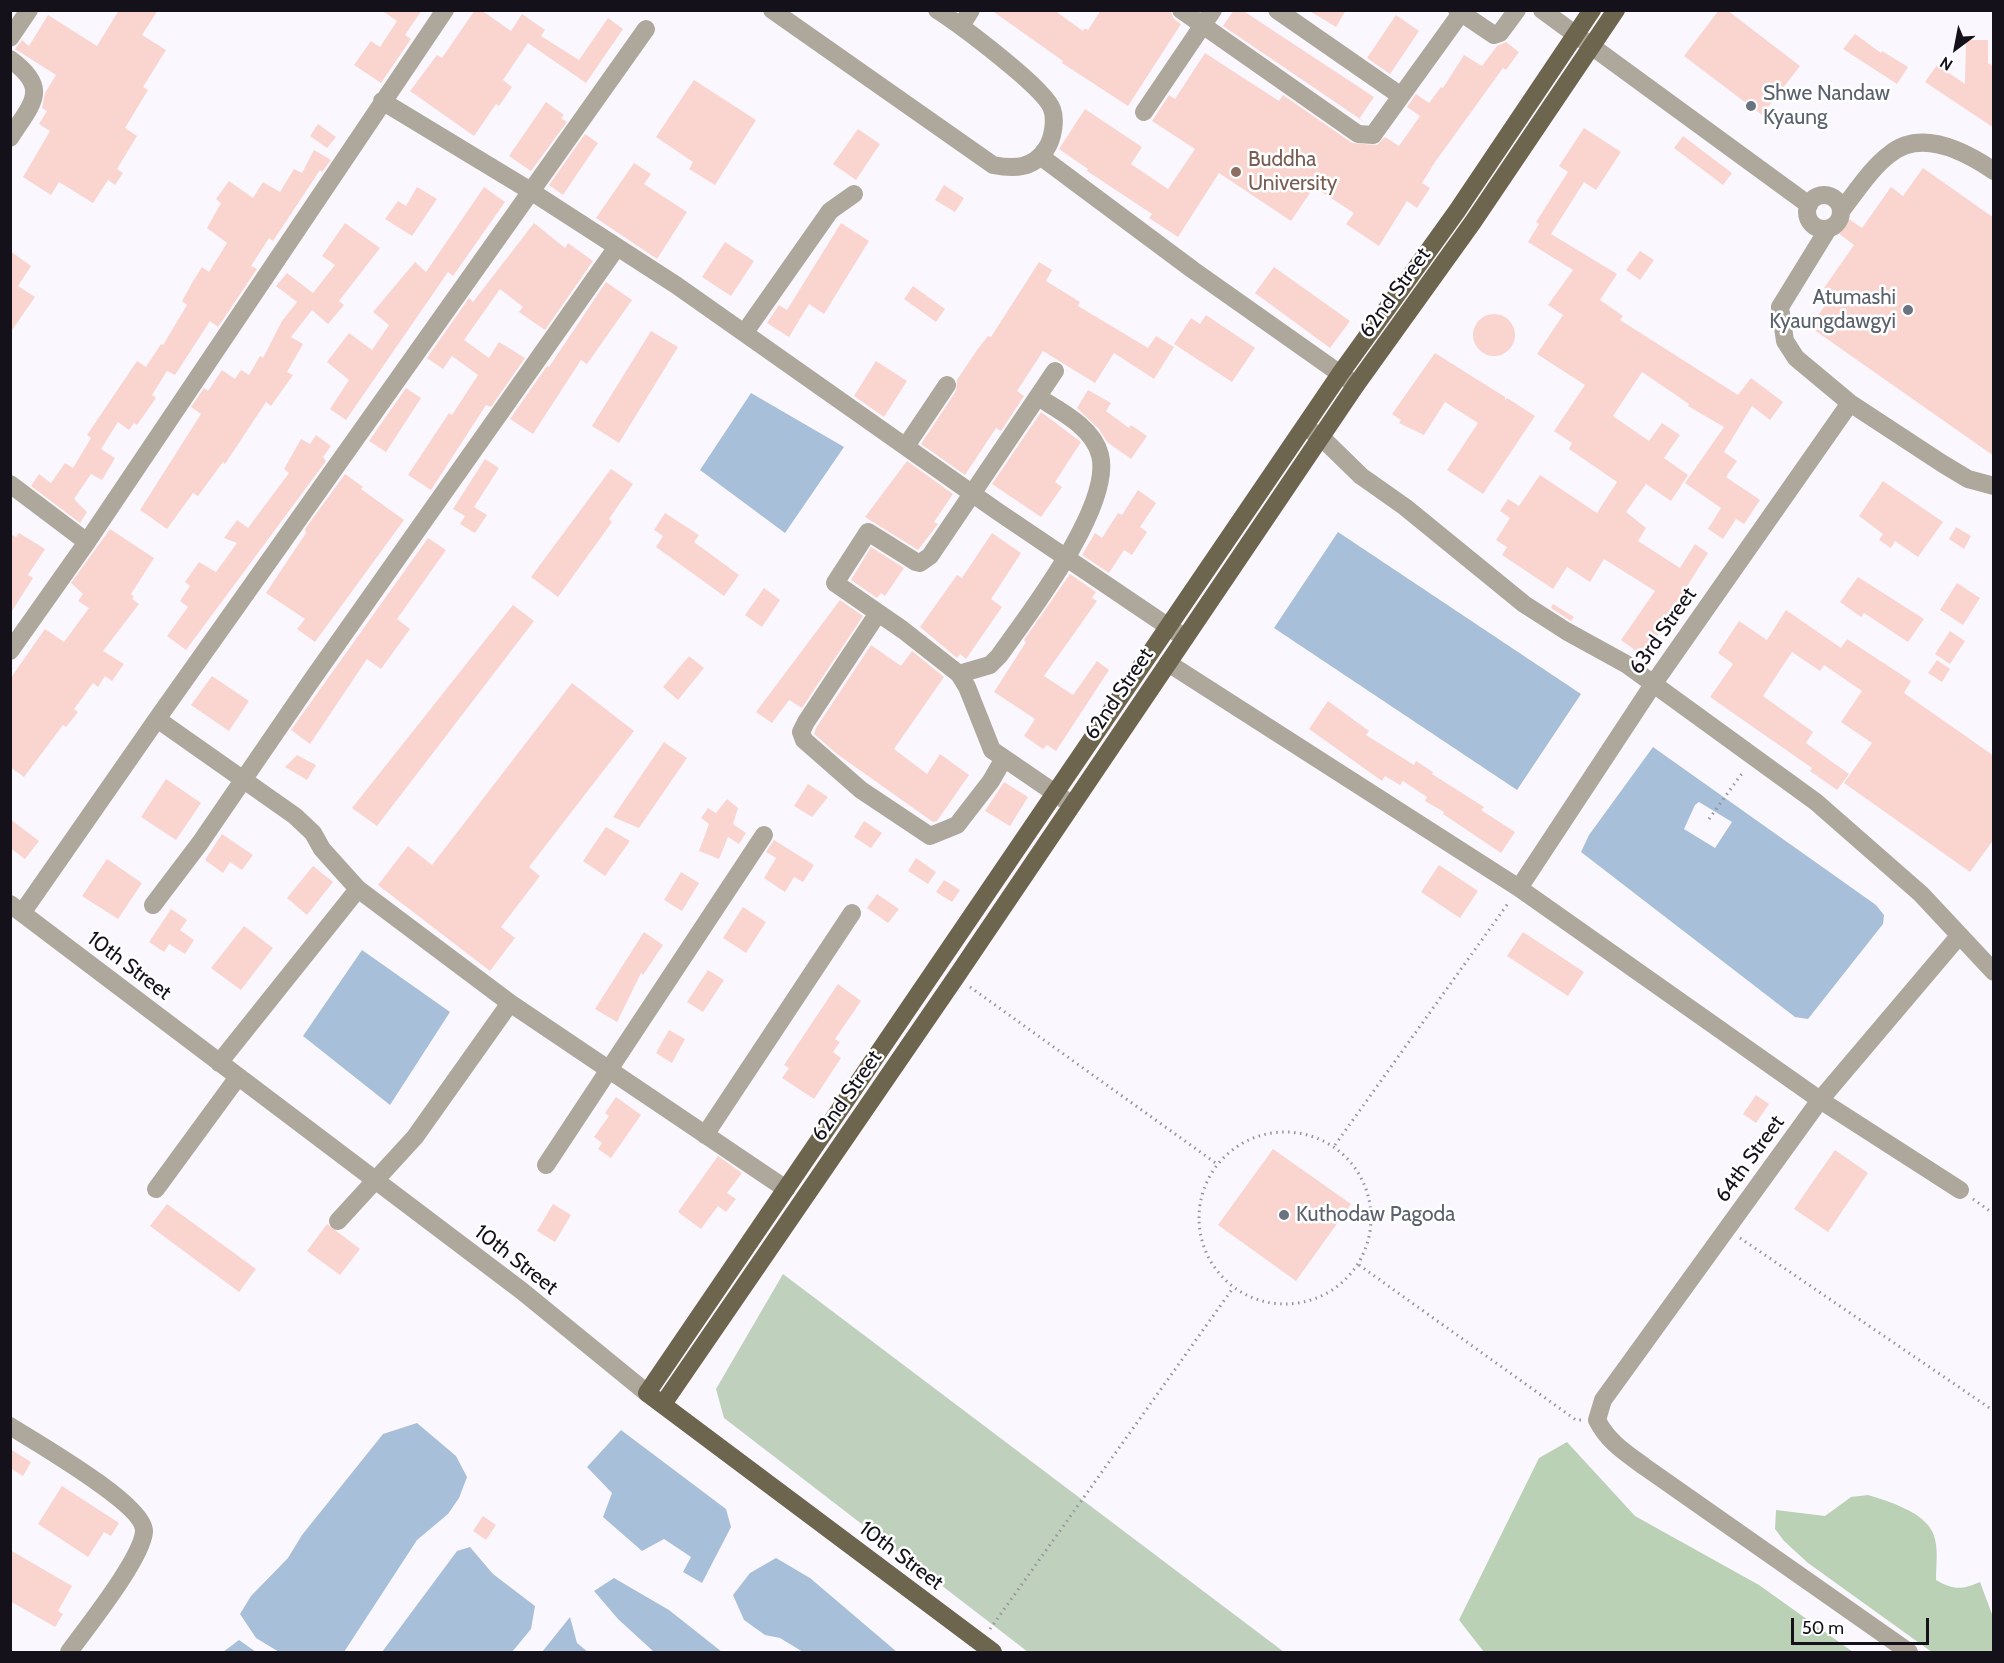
<!DOCTYPE html>
<html>
<head>
<meta charset="utf-8">
<style>
	body { margin:0 }
	#map { position:relative; width:2004px; height:1663px; overflow:hidden; background:#faf8fe; font-family:Cabin,sans-serif }
	canvas { display:block }
	.frame { position:absolute; inset:0; border:12px solid #14111b; pointer-events:none }
	.north { position:absolute; left:1926px; top:18px; width:60px; height:60px; -webkit-text-stroke:4px #fff; paint-order:stroke; rotate:212deg; font-size:16px; font-weight:700; line-height:24px; text-align:center; color:#14111b }
	.north::after { content:''; display:block; margin:auto; width:21px; height:27px; background:#14111b; clip-path:polygon(50% 0,100% 100%,50% 72%,0 100%) }
	.scale { position:absolute; left:1791px; top:1618px; width:138px; height:27px; box-sizing:border-box; border:3px solid #14111b; border-top:0; padding-left:8px; font-size:18px; line-height:21px; white-space:nowrap; color:#14111b; -webkit-text-stroke:4px #fff; paint-order:stroke }
</style>
</head>
<body>
<div id="map">
<canvas width="2004" height="1663"></canvas>
<div class="frame"></div>
<div class="north">N</div>
<div class="scale">50 m</div>
</div>
<script>
const g = document.querySelector('canvas').getContext('2d');
g.lineJoin = 'round';
function fillPath(path, color) {
  g.fillStyle = color;
  g.fill(path, 'evenodd');
}
function strokePath(path, color, width, dash) {
  g.strokeStyle = color;
  g.lineWidth = width;
  g.lineCap = dash ? 'butt' : 'round';
  g.setLineDash(dash || []);
  g.stroke(path);
}
function write(font, color, halo, rows, align = 'center') {
  g.font = font + ' Cabin,sans-serif';
  g.lineWidth = 5;
  g.setLineDash([]);
  g.textBaseline = 'middle';
  g.strokeStyle = halo;
  g.fillStyle = color;
  for (const [text, x, y, turn = 0] of rows) {
    g.save();
    g.translate(x, y);
    g.rotate((+turn || 0) * Math.PI / 180);
    g.textAlign = isNaN(turn) ? turn : align;
    if (halo) g.strokeText(text, 0, 0);
    g.fillText(text, 0, 0);
    g.restore();
  }
}
fillPath(new Path2D(`
	M783 1274 1284 1652H1028L724 1418 716 1389Z`), '#bfd1bc');
fillPath(new Path2D(`
	M1567 1442 1635 1516 1759 1585 1853 1652H1484L1459 1620 1539 1458Z
	M1868 1495C1888 1501 1924 1512 1933 1533 1939 1547 1936 1565 1936 1580 1953 1590 1962 1590 1980 1582L1993 1617V1652H1933L1929 1650 1808 1563 1784 1541 1775 1529 1776 1510 1825 1516 1851 1497Z`), '#bad1b6');
fillPath(new Path2D(`
	M751 393 844 447 785 533 700 470Z
	M1338 532 1581 694 1517 790 1274 628Z
	M1653 747 1876 905 1884 915 1883 924 1808 1019 1795 1017 1581 852 1589 835ZM1699 802 1732 822 1715 848 1684 829 1695 805Z
	M362 950 450 1012 390 1105 303 1036Z
	M417 1423 456 1456 467 1477 459 1498 448 1514 417 1540 344 1652H279L256 1638 240 1614 251 1596 288 1558 302 1535 383 1434Z
	M621 1430 726 1509 731 1527 702 1583 683 1572 691 1557 664 1539 642 1551 603 1517 612 1493 587 1467Z
	M470 1547 493 1574 535 1606 531 1629 512 1652H382L457 1551Z
	M776 1558 810 1578 897 1652H803L780 1638 765 1635 744 1620 733 1595 750 1573Z
	M614 1578 669 1610 722 1652H654L618 1619 594 1591Z
	M570 1617 577 1643 588 1652H542Z
	M239 1640 256 1652H223Z`), '#a7bfd8');
fillPath(new Path2D(`
	M119 10H158L142 35 166 50 143 87 148 90 125 128 137 136 117 169 123 173 115 185 108 180 93 203 59 182 51 195 23 177 50 131 39 124 47 111 42 108 45 93 56 75 15 49 22 40 29 46 48 15 97 46Z
	M381 10H422L405 35 411 39 381 83 354 65 371 41 380 47 397 21Z
	M475 10H481L511 31 522 14 545 30 541 36 579 60 608 18 623 29 586 83 528 43 503 80 512 87 499 106 496 104 474 136 410 91 437 55 442 58Z
	M991 10H1054L1083 31 1085 28 1088 30 1101 10H1170L1174 19 1181 24 1128 106 1062 63 1063 61Z
	M1234 10H1242L1374 97 1359 119 1366 123 1223 26Z
	M1308 10H1346L1336 27Z
	M1719 10H1727L1800 66 1762 115 1684 56Z
	M1396 15 1419 31 1390 74 1367 58Z
	M1855 34 1881 53 1882 51 1908 67 1897 84 1843 49Z
	M1966 40H1988V63L1994 67V128L1925 82 1937 65 1965 84Z
	M1506 42 1519 52 1506 70 1503 68 1435 162 1422 183 1430 188 1417 208 1407 201 1379 246 1346 224 1354 213 1314 187 1291 221 1219 173 1178 237 1149 218 1152 214 1087 171 1088 169 1059 149 1085 109 1142 147 1131 164 1168 189 1195 149 1152 121 1169 95 1175 99 1205 53 1279 101 1283 95 1352 143 1377 145 1385 137 1399 146 1420 116 1407 107 1416 94 1429 103 1441 87 1443 88 1464 55 1482 66 1497 46Z
	M694 80 756 120 715 185 689 169 693 162 656 137Z
	M546 102 564 115 561 118 567 122 531 171 509 156Z
	M318 124 336 137 327 148 310 136Z
	M1584 128 1621 152 1596 190 1584 182 1551 234 1617 274 1600 300 1623 316 1620 320 1738 395 1751 378 1783 402 1770 420 1752 406 1724 452 1737 461 1726 477 1760 500 1744 524 1736 519 1723 539 1708 529 1721 508 1685 483 1724 427 1688 406 1689 404 1642 372 1613 416 1649 441 1662 423 1680 435 1664 458 1688 475 1671 501 1646 484 1626 512 1646 528 1638 541 1680 568 1695 544 1708 553 1667 618 1669 619 1643 656 1621 640 1655 591 1604 559 1590 582 1567 567 1553 589 1502 555 1507 547 1496 540 1510 518 1500 511 1508 499 1519 506 1540 475 1597 513 1617 482 1569 449 1572 443 1554 431 1585 385 1537 354 1563 315 1548 305 1573 270 1528 242 1539 224 1536 222 1568 172 1559 166Z
	M858 129 880 144 856 180 833 164Z
	M585 134 598 143 563 195 549 185Z
	M1683 136 1732 173 1723 185 1674 148Z
	M314 150 331 160 322 172 320 170 273 241 269 238 251 266 257 269 218 327 210 321 175 375 167 371 152 395 156 398 137 425 134 423 129 430 118 422 101 449 115 458 102 480 91 474 74 499 87 512 80 523 31 486 39 474 51 483 65 463 73 468 91 438 87 435 137 361 146 367 161 344 163 345 187 305 182 301 192 283 202 267 209 272 227 243 207 228 221 203 216 199 229 181 253 198 263 182 280 192 294 169 302 173Z
	M634 163 651 174 644 184 687 212 657 259 596 218Z
	M1923 168 1994 218V456L1810 327 1833 294 1824 288 1854 245 1838 233 1840 226 1849 219 1862 228 1891 187 1903 196Z
	M944 185 964 198 955 212 935 200Z
	M417 187 437 199 412 236 385 219 398 201 406 206Z
	M484 187 505 202 453 276 448 272 346 420 330 409 349 380 327 362 349 333 372 350 389 325 373 312 415 262 426 272Z
	M345 223 380 248 339 301 344 305 328 324 312 310 291 337 303 344 287 372 293 375 271 406 266 402 225 464 223 462 198 496 193 493 167 529 140 510 201 414 191 407 204 388 208 391 222 370 235 379 241 370 249 375 260 356 263 358 282 321 297 302 276 286 287 273 313 293 335 265 322 256Z
	M534 223 565 248 568 243 593 261 545 330 519 312 523 307 500 289 464 340 489 358 499 342 525 358 491 407 486 405 431 490 408 475 449 413 452 415 478 375 452 356 443 369 427 358 469 298 473 302Z
	M841 223 869 241 824 314 809 304 789 337 767 323 779 305 787 310Z
	M725 242 754 261 731 296 702 277Z
	M10 251 31 266 18 286 35 297 10 333Z
	M1640 251 1654 260 1640 280 1626 270Z
	M1039 262 1052 270 1046 281 1080 302 1078 306 1148 348 1156 336 1174 347 1154 379 1114 353 1095 383 1043 351 1017 391 1024 396 1001 431 996 428 965 475 921 444 956 391 957 380 977 350 988 336 991 337Z
	M1274 267 1350 321 1330 348 1255 293Z
	M606 282 632 300 587 364 581 360 533 434 510 419 547 366 549 367Z
	M913 286 945 309 936 322 904 299Z
	M1473 335a21 21 0 1 1 42 0a21 21 0 1 1-42 0Z
	M1206 315 1255 348 1232 382 1174 344 1191 318 1200 324Z
	M651 331 678 347 619 443 592 426Z
	M1435 353 1505 397V400L1507 398 1535 416 1483 494 1447 470 1478 423 1445 402 1424 435 1399 423 1401 420 1392 414Z
	M876 361 907 381 884 417 854 396Z
	M406 388 421 398 386 452 369 441Z
	M1088 390 1111 403 1106 411 1129 428 1131 425 1147 436 1131 459 1107 442 1099 429 1077 408Z
	M1041 412 1081 442 1055 482 1062 487 1041 517 992 484Z
	M316 435 331 446 323 457 326 461 186 650 167 636 188 607 180 601 190 586 185 582 199 562 216 572 237 543 224 538 237 520 248 528 289 473 284 469 301 439 310 444Z
	M485 459 499 468 474 507 487 515 475 533 460 524 465 516 453 509Z
	M907 461 953 494 934 522 938 524 918 550 865 517Z
	M611 469 633 484 609 519 612 522 558 597 531 577Z
	M345 474 363 487 361 489 404 520 315 642 297 629 305 619 266 593 306 533 305 529Z
	M1883 481 1943 522 1918 557 1895 541 1891 548 1879 540 1883 534 1859 516Z
	M1138 490 1156 503 1140 527 1147 532 1132 555 1124 550 1109 573 1082 555 1095 533 1102 538 1118 513 1122 515Z
	M665 513 699 535 694 542 739 575 724 596 656 547 663 536 654 530Z
	M1956 527 1971 536 1964 549 1949 539Z
	M110 529 154 558 131 594 134 597 132 599 139 604 103 651 124 664 112 681 105 676 98 687 93 683 74 709 78 712 66 727 63 725 24 777 10 767V679L45 629 64 642 89 608 78 601 83 594 71 583Z
	M19 533 45 549 28 575 33 578 10 614V534L16 537Z
	M992 533 1021 553 991 599 1002 607 966 659 960 654 957 658 920 627 957 575 962 578Z
	M428 538 446 550 397 619 410 629 381 669 367 659 310 744 291 730Z
	M871 547 904 568 885 596 881 593 877 598 851 580Z
	M1070 574 1096 592 1092 598 1097 601 1044 676 1073 695 1097 661 1109 670 1056 751 1047 745 1043 749 1024 736 1035 719 994 692 1026 642 1024 640Z
	M1858 577 1924 619 1908 642 1864 613 1861 617 1840 602Z
	M1957 583 1980 598 1963 625 1940 610Z
	M764 588 780 600 762 627 745 615Z
	M840 600 863 616 802 708 789 700 772 723 756 712Z
	M1553 604 1574 617 1571 621 1551 608Z
	M513 605 534 621 377 826 352 808Z
	M1786 610 1841 648 1847 639 1911 681 1904 693 1994 756V839L1970 872 1844 783 1872 743 1841 722 1862 691 1824 665 1820 671 1792 652 1763 696 1813 732 1806 743 1849 774 1837 790 1810 771 1812 768 1710 697 1733 664 1718 653 1739 621 1767 640Z
	M1950 631 1965 641 1950 664 1935 654Z
	M871 645 901 666 912 651 944 677 894 749 927 774 940 754 969 775 937 821 933 822 837 754 814 734 816 728Z
	M689 656 704 668 678 700 663 687Z
	M1937 660 1950 669 1942 682 1928 673Z
	M212 676 249 701 229 731 191 705Z
	M572 683 634 731 529 867 540 876 501 927 515 938 490 971 378 885 408 846 432 865Z
	M1328 701 1369 731 1366 735 1414 765 1416 761 1433 772 1432 774 1484 807 1481 810 1515 832 1501 853 1443 814 1444 812 1425 801 1427 797 1403 781 1400 785 1385 776 1382 781 1309 729Z
	M664 742 687 758 639 828 613 817Z
	M297 755 316 765 307 780 285 767Z
	M166 779 201 803 176 840 141 817Z
	M1004 782 1028 797 1010 826 985 811Z
	M808 784 828 797 812 817 794 806Z
	M727 799 738 808 733 824 746 833 739 844 728 837 719 859 699 851 709 824 701 818 708 808 716 813Z
	M10 819 39 841 25 859 10 848Z
	M864 821 882 833 871 848 854 837Z
	M606 827 630 841 605 876 583 861Z
	M222 834 253 855 242 870 230 862 223 873 205 860Z
	M774 840 814 865 803 882 794 877 785 892 764 878 776 858 766 852Z
	M916 858 936 872 928 884 908 871Z
	M107 859 142 883 118 919 82 896Z
	M1439 865 1478 891 1460 918 1421 892Z
	M313 866 333 882 307 915 287 898Z
	M681 872 699 883 682 911 664 900Z
	M944 880 960 890 952 902 936 892Z
	M877 894 899 909 888 923 867 908Z
	M743 907 766 922 746 953 723 938Z
	M171 909 187 920 180 930 194 940 185 954 169 944 164 952 149 942Z
	M244 926 273 948 241 990 211 968Z
	M644 932 663 945 643 975 641 973 617 1022 595 1009Z
	M1523 932 1584 972 1568 996 1507 956Z
	M708 970 724 980 703 1012 687 1002Z
	M838 984 861 1001 835 1039 840 1042 833 1052 841 1058 814 1099 782 1078 789 1068 784 1065Z
	M669 1030 685 1039 672 1063 656 1053Z
	M1756 1095 1769 1104 1756 1123 1743 1114Z
	M616 1097 641 1115 611 1158 598 1149 602 1143 594 1137 609 1116 605 1113Z
	M1273 1149 1351 1204 1296 1281 1218 1225Z
	M1835 1150 1868 1173 1828 1232 1794 1209Z
	M718 1156 742 1173 727 1193 736 1199 726 1212 718 1206 701 1229 678 1212Z
	M167 1204 256 1269 239 1292 150 1226Z
	M553 1204 571 1215 555 1242 537 1231Z
	M327 1224 360 1249 340 1275 307 1251Z
	M10 1449 31 1462 23 1476 10 1468Z
	M62 1486 119 1523 111 1536 104 1532 88 1557 38 1524Z
	M483 1516 496 1525 486 1540 473 1531Z
	M10 1550 72 1586 58 1611 63 1614 55 1627 10 1601Z`), '#fad4ce');
strokePath(new Path2D(`
	M1709 819 1743 772
	M970 987 1217 1164
	M1199 1218a86 86 0 1 1 172 0a86 86 0 1 1-172 0Z
	M1335 1145 1509 902
	M1973 1199 1994 1214
	M1740 1238 1994 1411
	M1359 1265 1576 1420H1581
	M990 1629 1233 1288`), '#96949c', 3, [1.5, 4.5]);
strokePath(new Path2D(`
	M772 10 993 165C1014 169 1033 169 1046 149 1053 139 1056 120 1052 109 1045 88 959 24 937 10
	M1181 10 1358 134 1373 135 1461 13
	M1277 10 1401 96
	M1457 10 1494 35 1500 33 1517 10
	M1542 10 1809 205
	M961 26 971 10
	M10 38 29 10
	M10 59C51 89 32 103 10 138
	M382 101 529 190 676 285 997 511 1185 638
	M1144 112 1213 10
	M1040 156 1193 270 1356 385
	M1807 212a17 17 0 1 1 34 0a17 17 0 1 1-34 0Z
	M1841 211C1856 192 1871 168 1890 154 1922 128 1966 152 1994 171
	M1828 229 1780 307 1785 341 1796 358 1850 403 1943 464 1968 479 1994 486
	M745 332 830 211 854 194
	M1055 371 930 556 920 563 916 562 868 532 835 583 903 630 959 674 967 687 992 750 1071 804
	M1305 427 1322 438 1361 476 1405 507 1524 604 1566 631 1626 664 1816 802 1921 894 1994 972
	M906 446 947 385
	M10 484 87 542
	M878 613 806 722 801 732 804 740 861 790 930 836 957 825 991 781 1003 760
	M10 651 87 542 445 10
	M1168 663 1519 888 1820 1100 1960 1190
	M959 674 990 665 999 656C1028 615 1113 506 1100 455 1093 427 1060 411 1038 397
	M157 719 295 816 313 833 322 849 358 889 510 1003 786 1189
	M1519 888 1654 683 1850 403
	M10 904 522 1291 647 1393
	M153 905 200 843 311 681 617 247
	M22 913 157 719 646 29
	M219 1063 358 889
	M705 1135 852 913
	M546 1165 764 835
	M156 1189 238 1077
	M338 1221 415 1137 510 1003
	M10 1426C35 1442 146 1505 144 1532 141 1560 87 1627 69 1652
	M1909 1652 1645 1467C1626 1453 1608 1442 1597 1420L1603 1400 1820 1100 1959 936`), '#ada89b', 18);
strokePath(new Path2D(`
	M663 1404 956 977 1356 385 1473 222 1616 10
	M993 1652 647 1393 1340 374 1457 211 1592 10`), '#6e654e', 18);
for (const [x, y, r, color] of [
	[1751,106,6,"#6b7280"],
	[1236,172,6,"#8d6e63"],
	[1908,310,6,"#6b7280"],
	[1284,1215,6,"#6b7280"]
]) {
  const dot = new Path2D();
  dot.arc(x, y, r, 0, 2 * Math.PI);
  g.fillStyle = color;
  g.fill(dot);
  strokePath(dot, '#fff', 2);
}
write('21px', '#5b616d', '#fff', [
	["Shwe Nandaw",1763,94],
	["Kyaung",1763,118],
	["Atumashi",1896,298,"right"],
	["Kyaungdawgyi",1896,322,"right"],
	["Kuthodaw Pagoda",1296,1215]
], 'left');
write('21px', '#785e54', '#fff', [
	["Buddha",1248,160],
	["University",1248,184]
], 'left');
write('21px', '#14111b', '#fff', [
	["62nd Street",1395,293,-54],
	["63rd Street",1663,631,-55],
	["62nd Street",1119,694,-56],
	["10th Street",129,966,37],
	["62nd Street",847,1096,-55],
	["64th Street",1750,1159,-54],
	["10th Street",516,1260,38],
	["10th Street",901,1556,37]
]);
</script>
</body>
</html>
